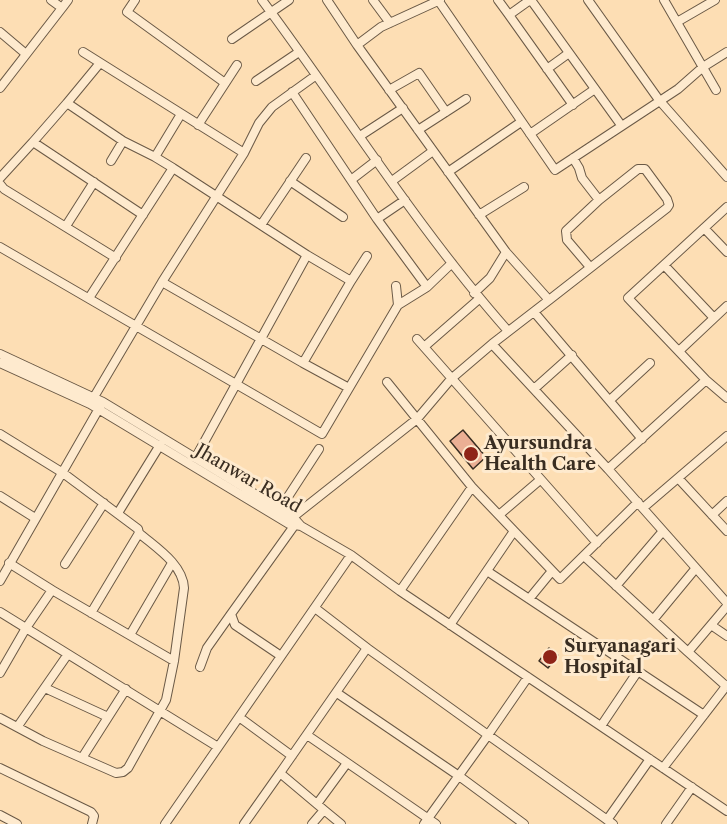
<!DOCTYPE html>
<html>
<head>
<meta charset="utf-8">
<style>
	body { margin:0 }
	canvas { display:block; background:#fddeb4 }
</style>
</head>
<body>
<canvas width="727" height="824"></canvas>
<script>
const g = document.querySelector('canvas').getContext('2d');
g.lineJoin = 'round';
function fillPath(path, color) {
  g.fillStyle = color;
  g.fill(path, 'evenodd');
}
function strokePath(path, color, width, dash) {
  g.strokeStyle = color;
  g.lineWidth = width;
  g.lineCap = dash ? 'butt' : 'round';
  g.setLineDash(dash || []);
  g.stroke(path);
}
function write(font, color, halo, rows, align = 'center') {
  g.font = font + ' "Libre Caslon Text",serif';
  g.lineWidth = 6;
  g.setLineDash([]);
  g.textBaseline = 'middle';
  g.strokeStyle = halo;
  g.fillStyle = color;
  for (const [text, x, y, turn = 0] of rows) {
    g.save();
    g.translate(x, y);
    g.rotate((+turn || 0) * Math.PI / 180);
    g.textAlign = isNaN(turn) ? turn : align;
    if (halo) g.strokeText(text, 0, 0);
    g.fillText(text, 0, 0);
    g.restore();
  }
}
const building = new Path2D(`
	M463 430 486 457 473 469 450 441Z
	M549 648 558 655 548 668 539 661Z`);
fillPath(building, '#ebaf94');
strokePath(building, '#392d21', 1.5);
const minor = new Path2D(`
	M135 0 127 12 225 83
	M262 0C344 110 417 228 508 331
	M327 0 357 45 381 27 440 0
	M373 0 390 23
	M438 0 555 170 678 89 703 67 727 52
	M498 0 509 15 530 0
	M531 0 621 125
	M588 0 659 100 727 177
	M664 0 716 90
	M62 8 68 0
	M509 15 573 105
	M677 22 715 0
	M0 32 26 54
	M232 39 289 0
	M357 45 506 252 549 300 667 208 669 205 667 199 645 169H638L599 200 566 231 567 240 590 267
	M83 52 244 153 259 123 272 107 315 76
	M100 63 67 103 123 141 155 157
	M547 69 569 53
	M256 81 299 52
	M0 88 62 8 51 0
	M389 90 419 73 446 112
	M292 92 377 219 427 287
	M67 103 33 142 143 215
	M198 125 237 65
	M418 130 466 99
	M530 134 595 89
	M360 136 403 108
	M573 158 579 168 582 178 599 200
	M111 161 123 141
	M173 168 307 255 196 457
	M448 172 521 122
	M0 178 33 142
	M351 180 377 160
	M290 181 343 217
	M392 181 433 151
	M0 184 4 189 116 258
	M727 207 628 298 706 380 727 398
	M479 215 524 187
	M377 219 405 200
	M261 225 306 158
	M66 226 94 182
	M704 228 727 252
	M0 247 322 434 398 305
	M664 265 714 318
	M351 281 367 256
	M162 282 303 363 351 281 307 255
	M396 286 398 305 427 287 452 263
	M474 293 490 278 506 252
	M89 298 173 168 155 157 181 114
	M549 300 492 344 608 469 706 380
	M534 312 642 439
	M417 339 597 543
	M424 347 479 299
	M679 351 727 306
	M0 354 103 402 293 517 301 526 351 555 400 591 727 811
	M0 363 90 404 289 524 301 526
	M303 363 349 388
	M387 382 472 487 560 579 638 502
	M534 389 572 355
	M94 397 162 282 244 153
	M610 400 650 363
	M0 434 63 473 138 529 139 533 91 613
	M608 469 727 603
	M678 478 727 436
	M0 496 35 518
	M643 508 678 478 727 531
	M280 509 319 449
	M118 513 160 445
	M499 515 540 480
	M712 515 727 501
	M293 517 417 419 451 379 492 344
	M584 556 688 652
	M9 563 52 590
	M65 564 104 503
	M487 571 704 715
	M0 581 101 405
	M616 586 663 531
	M400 591 472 487
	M529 599 552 571
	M0 612 218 747
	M653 620 696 568
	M450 625 514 531
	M711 625 727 636
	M130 635 172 563
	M367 648 488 735 528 677
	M281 656 235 625 231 614 294 526
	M200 667 207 648 231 614
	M0 673 26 628 52 590 174 661
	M726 686 688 652 727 606
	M45 688 108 717
	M337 693 459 776 524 824
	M239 717 292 756
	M0 718 43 741 116 773 123 772 128 768 166 700 174 661 184 588C183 564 155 547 139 533
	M18 726 68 654
	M601 726 638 671
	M307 735 436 824
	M82 758 126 689
	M0 768 91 812 94 816 92 824
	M663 768 727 685
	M317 804 347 763
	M324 810 341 824
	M0 815 17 824
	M607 820 650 759
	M165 824 351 555
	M244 824 280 773
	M312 824 324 810 280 773 367 648 315 608
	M424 824 488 735 613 824
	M666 824 692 787`);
strokePath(minor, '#6a5946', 10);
strokePath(minor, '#feeace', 8);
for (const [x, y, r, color] of [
	[471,454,8,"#8f2418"],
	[550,657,8,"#8f2418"]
]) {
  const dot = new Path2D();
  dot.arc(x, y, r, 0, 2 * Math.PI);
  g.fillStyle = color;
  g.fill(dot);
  strokePath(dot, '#feeace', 2);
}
write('bold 18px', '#392d21', '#feeace', [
	["Ayursundra",484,444],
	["Health Care",484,465],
	["Suryanagari",564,647],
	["Hospital",564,668]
], 'left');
write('18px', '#392d21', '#feeace', [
	["Jhanwar Road",248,479,30]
]);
</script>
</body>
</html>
